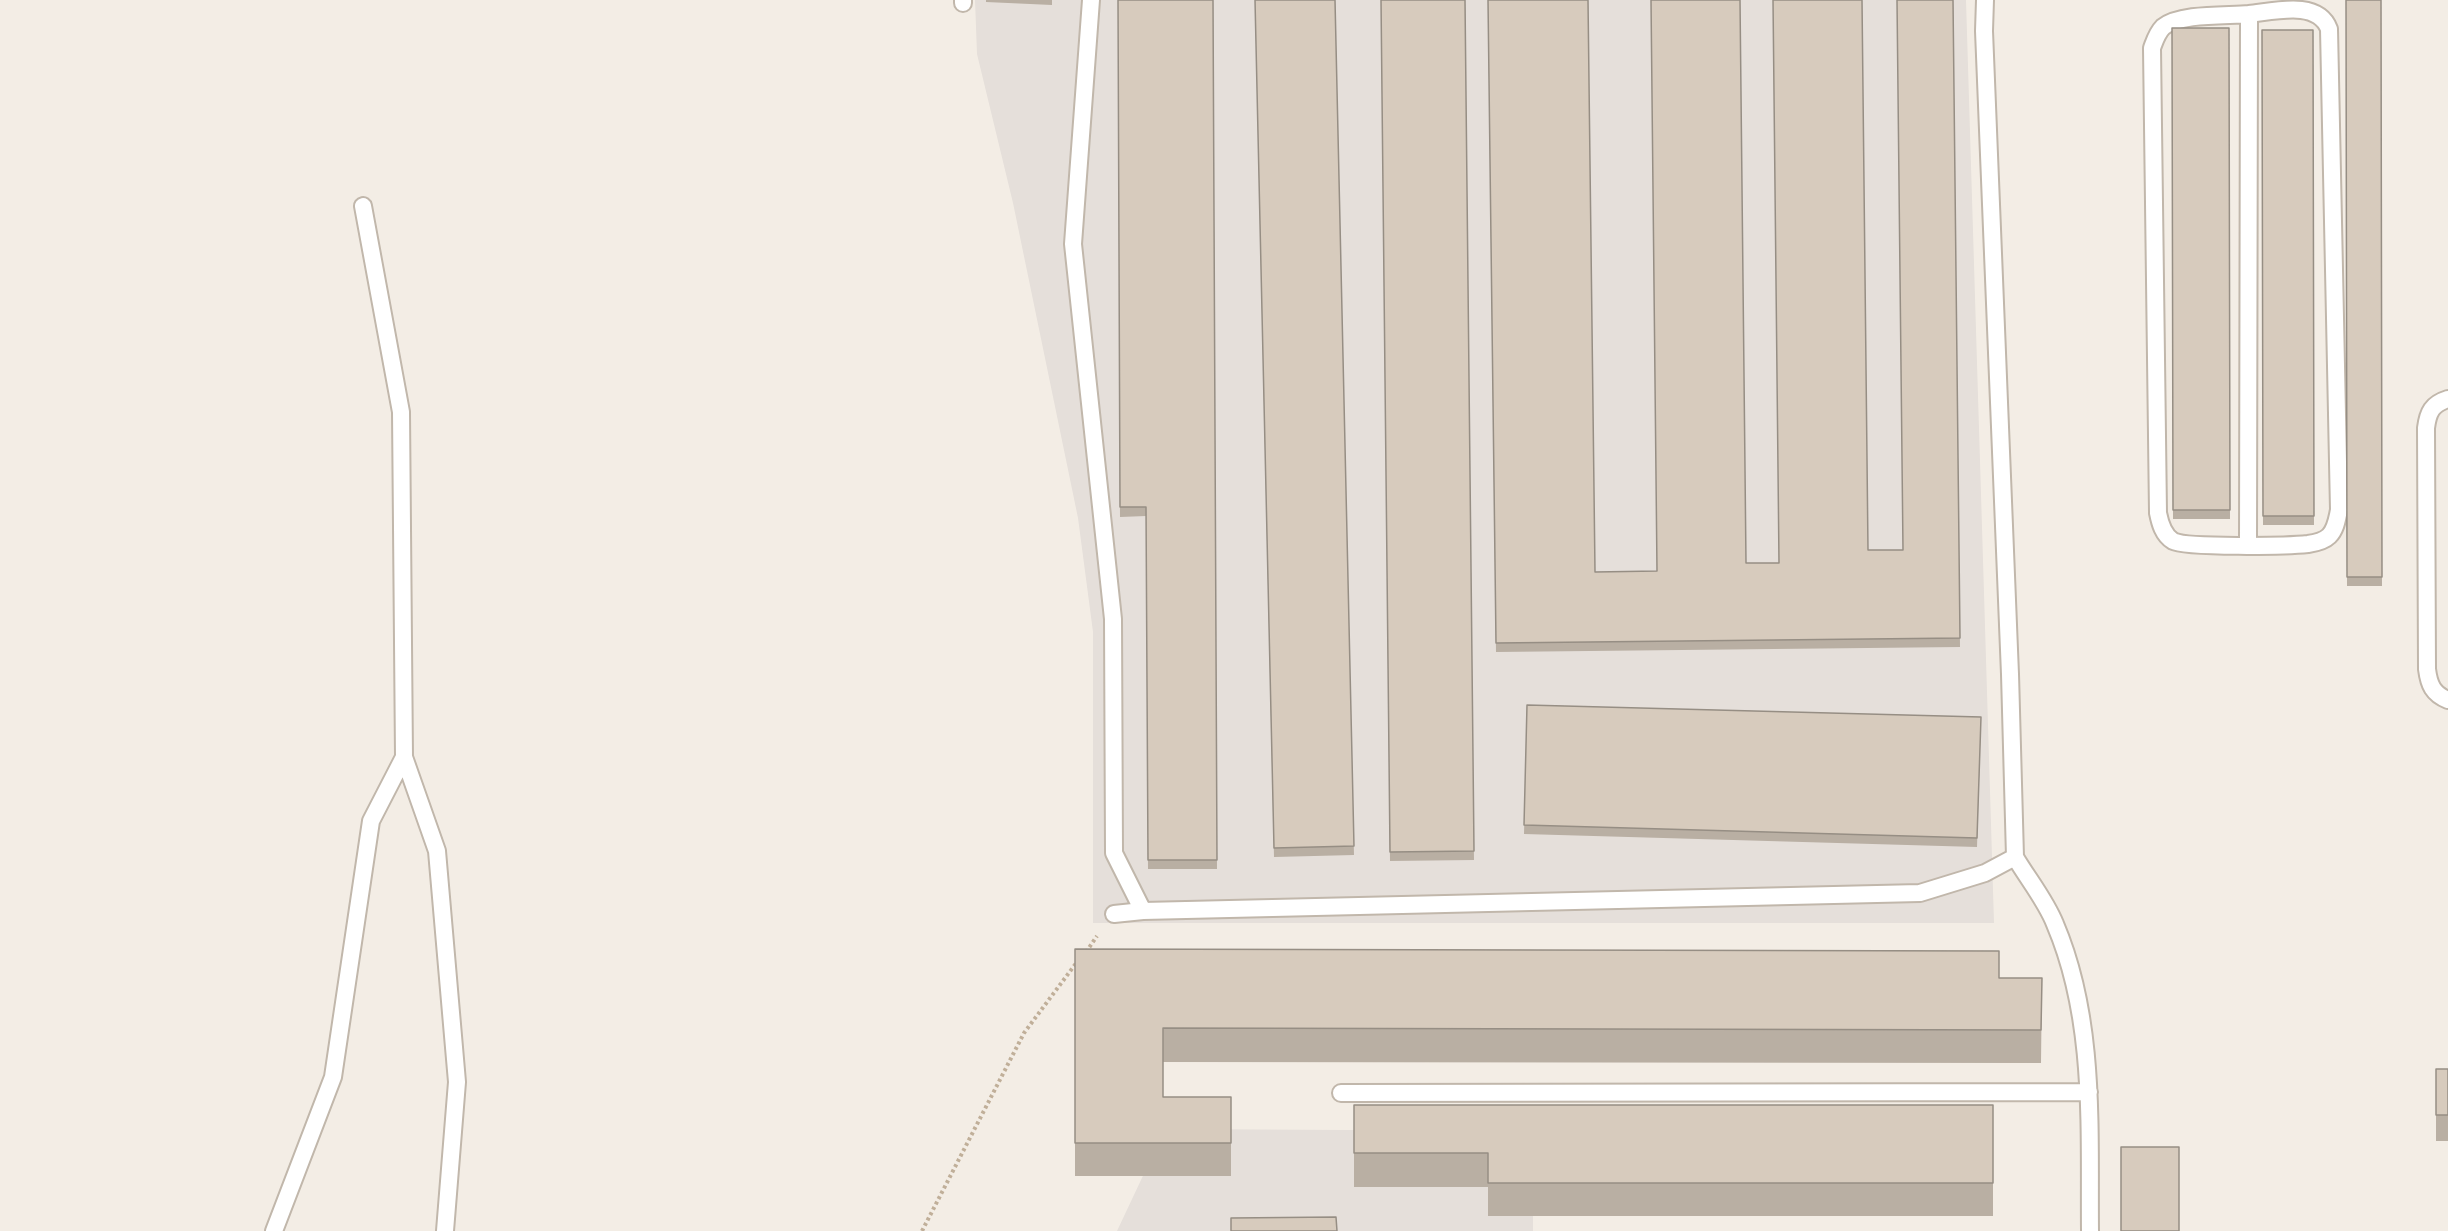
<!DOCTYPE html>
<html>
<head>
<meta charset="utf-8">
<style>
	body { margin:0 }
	canvas { display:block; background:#f3ede5 }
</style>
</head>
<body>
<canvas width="2448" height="1231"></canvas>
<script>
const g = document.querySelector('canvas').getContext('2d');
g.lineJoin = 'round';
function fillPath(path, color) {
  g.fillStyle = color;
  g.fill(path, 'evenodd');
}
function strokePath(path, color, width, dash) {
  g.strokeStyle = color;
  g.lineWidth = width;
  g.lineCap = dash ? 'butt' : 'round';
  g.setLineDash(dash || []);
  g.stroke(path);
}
fillPath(new Path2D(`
	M975 0H1966L1994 923H1093V632L1078 518 1013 203 977 54Z
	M1165 1129 1533 1131V1231H1117Z`), '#e5dfda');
const lane = new Path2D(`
	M1091 0 1073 244 1113 619 1114 853 1143 911
	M963 3V0
	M363 206 401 412 404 757 437 851 457 1082 445 1231
	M2448 399C2432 404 2428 412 2426 428L2427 669C2429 685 2433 694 2448 700
	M2248 545 2249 14C2276 11 2318 0 2329 29L2339 510C2337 519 2336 529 2329 536 2324 541 2315 543 2308 544 2289 546 2186 548 2173 541 2163 535 2160 523 2158 513L2152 48C2155 40 2157 33 2163 27 2180 13 2227 16 2249 14
	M2015 857C2028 879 2046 901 2055 924 2096 1020 2089 1129 2090 1231
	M1114 914 1143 911 1920 893 1985 873 2015 857 2010 674 1984 31 1985 0
	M1341 1093 2089 1092
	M274 1231 333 1077 371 821 404 757`);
strokePath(lane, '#c1b7ab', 20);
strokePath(new Path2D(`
	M1086 952 1097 936
	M922 1231 1024 1033 1077 962`), '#c0af99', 4, [3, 3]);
strokePath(lane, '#fff', 16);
fillPath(new Path2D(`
	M986 0H1052V5L986 2Z
	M1118 0H1213L1217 869H1148L1146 516 1120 517Z
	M1255 0H1335L1354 855 1274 857Z
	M1381 0H1465L1474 860 1390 861Z
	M1488 0 1595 572 1657 571 1746 563H1779L1903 550 1953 0 1960 647 1496 652Z
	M2346 0H2381L2382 586H2347Z
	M2172 28H2229L2230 519H2173Z
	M2262 30H2313L2314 525H2263Z
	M1527 705 1981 717 1977 847 1524 834Z
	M1075 949 1999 978H2042L2041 1063 1163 1062V1097H1231V1176H1075Z
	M2436 1069H2448V1141H2436Z
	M1354 1105H1993V1216H1488V1187H1354Z`), '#b9afa3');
const building = new Path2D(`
	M1118 0H1213L1217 860H1148L1146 507H1120Z
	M1255 0H1335L1354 846 1274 848Z
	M1381 0H1465L1474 851 1390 852Z
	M1488 0H1588L1595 572 1657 571 1651 0H1740L1746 563H1779L1773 0H1862L1868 550H1903L1897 0H1953L1960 638 1496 643Z
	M2346 0H2381L2382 577H2347Z
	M2172 28H2229L2230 510H2173Z
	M2262 30H2313L2314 516H2263Z
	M1527 705 1981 717 1977 838 1524 825Z
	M1075 949 1999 951V978H2042L2041 1030 1163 1028V1097H1231V1143H1075Z
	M2436 1069H2448V1115H2436Z
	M1354 1105H1993V1183H1488V1153H1354Z
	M2121 1147H2179V1231H2121Z
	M1336 1217 1337 1231H1231V1218Z`);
fillPath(building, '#d7cbbd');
strokePath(building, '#968e84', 1.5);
</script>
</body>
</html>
